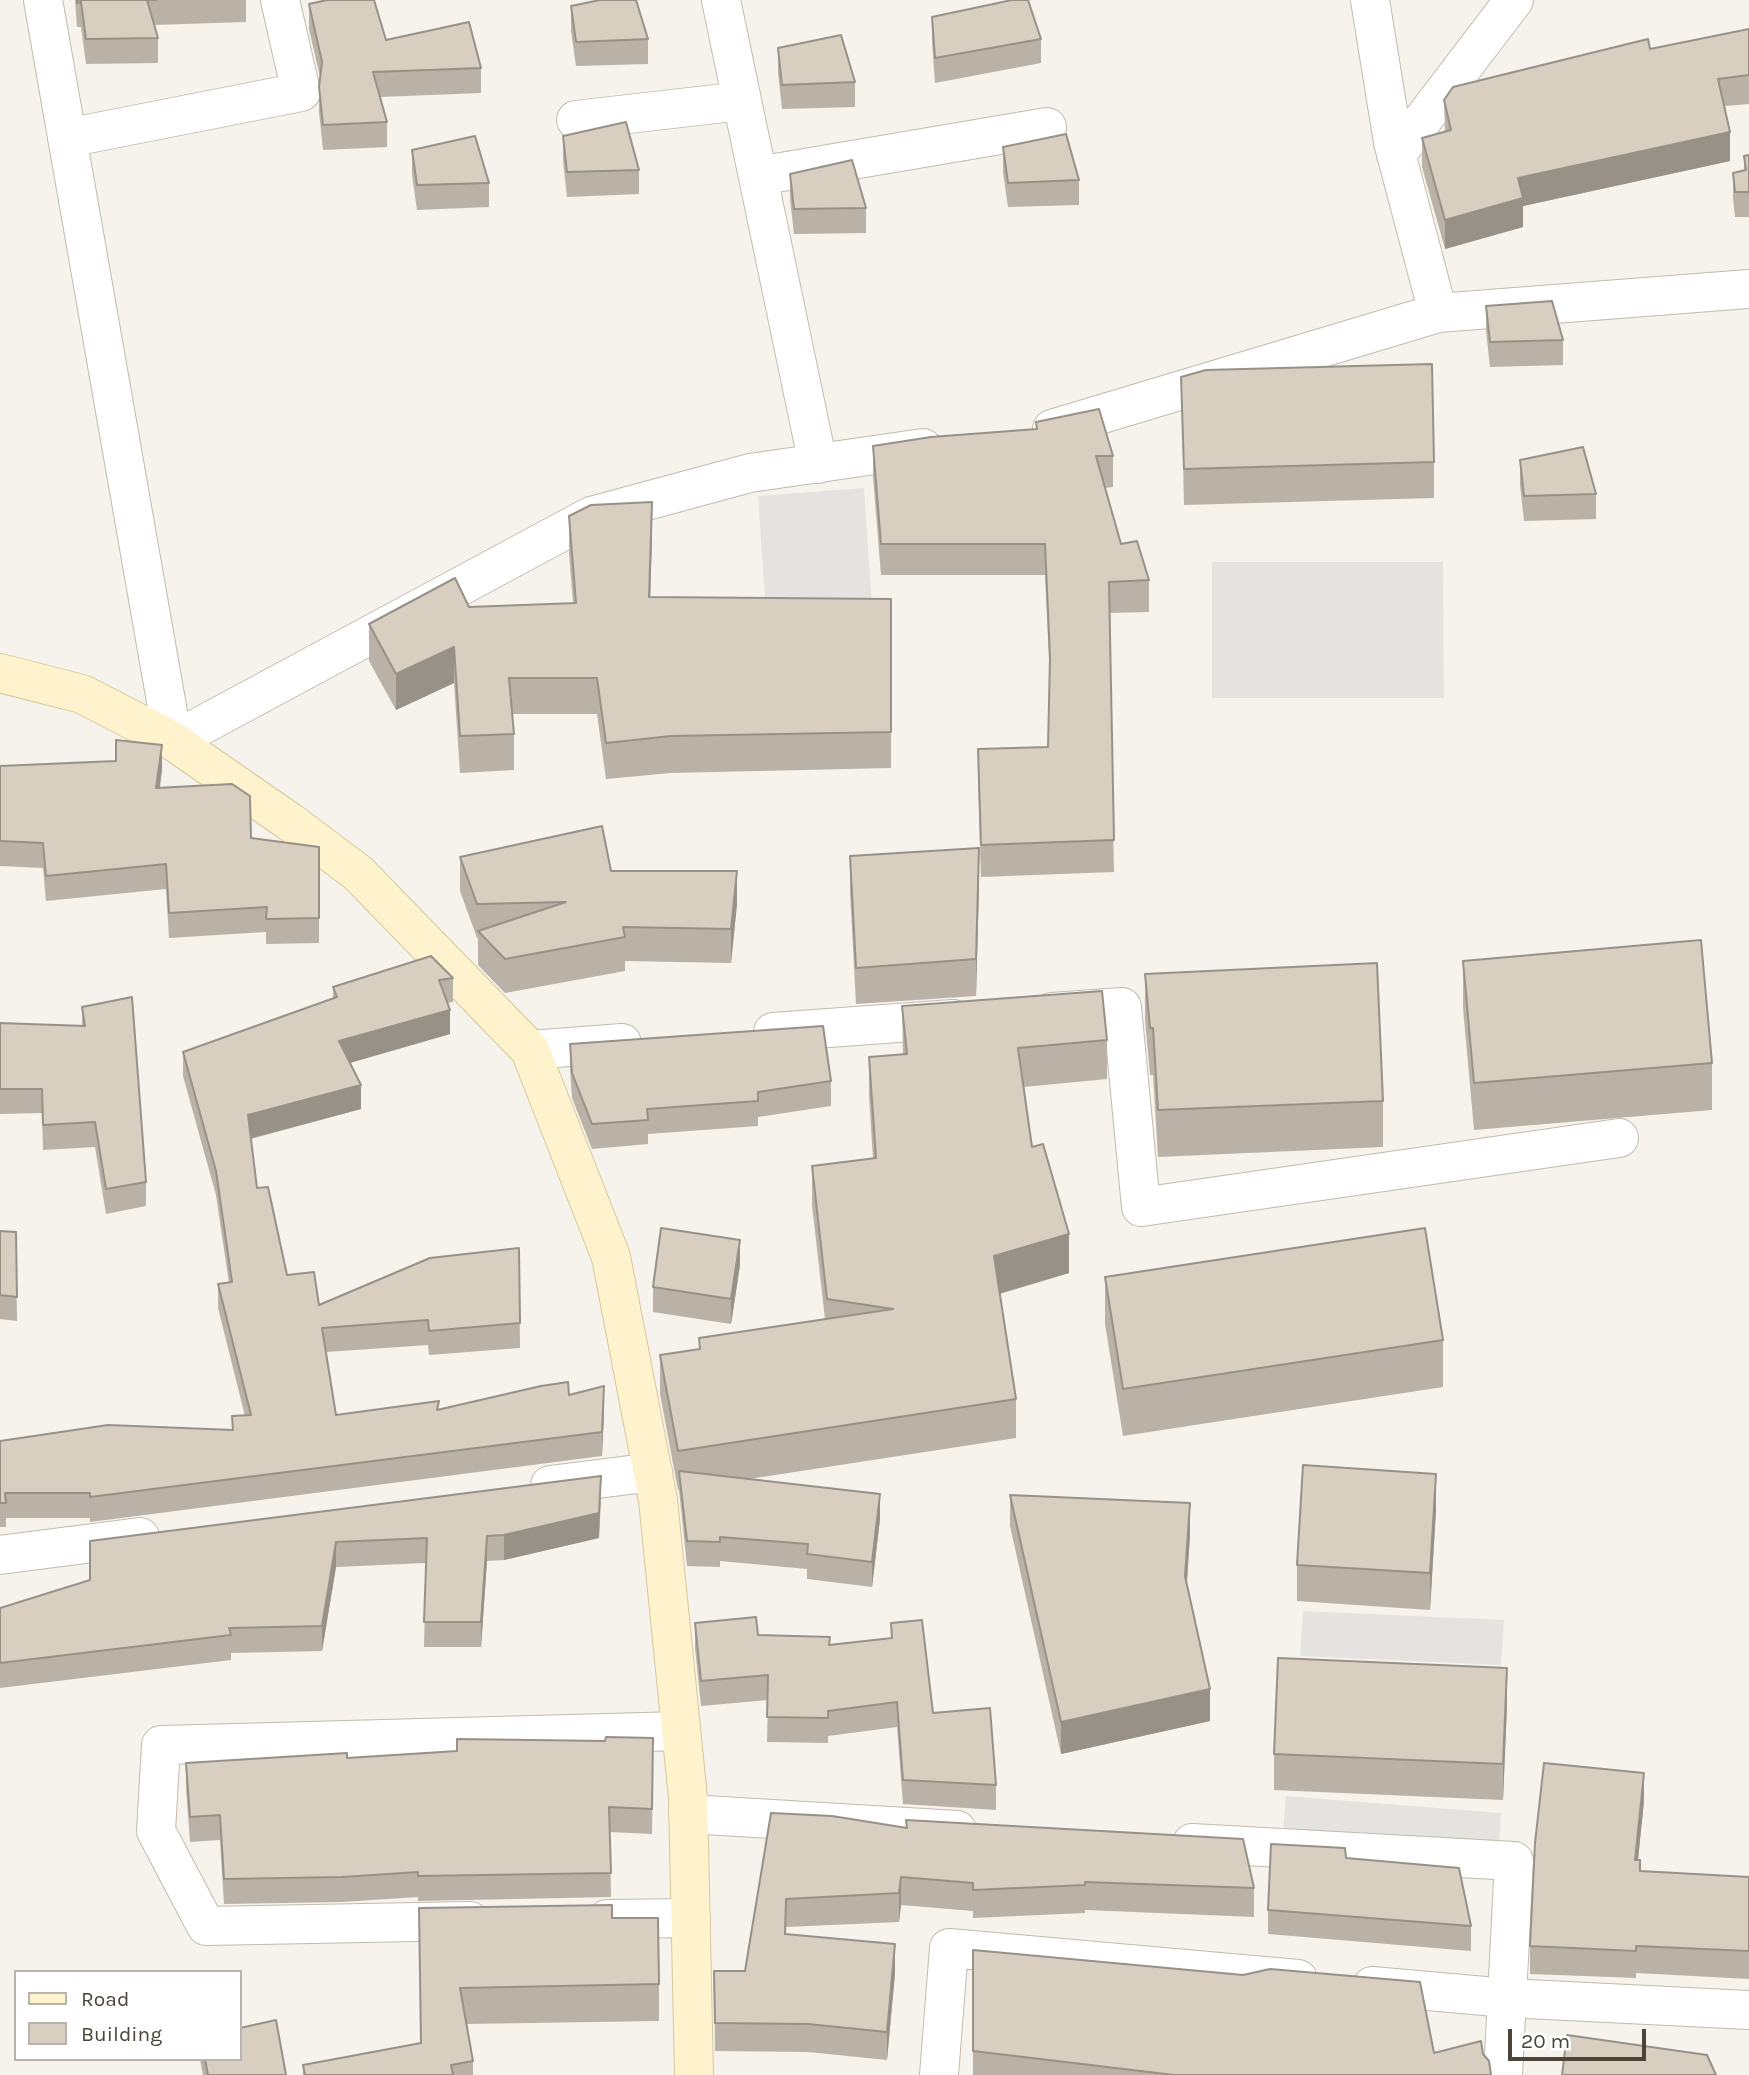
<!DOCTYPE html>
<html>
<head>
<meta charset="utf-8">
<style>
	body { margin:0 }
	#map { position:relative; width:1749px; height:2075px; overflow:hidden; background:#f6f3ec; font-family:Karla,sans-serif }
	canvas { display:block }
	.legend { position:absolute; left:14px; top:1970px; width:228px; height:91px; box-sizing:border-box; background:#fff; border:2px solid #b7b4b0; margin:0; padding:9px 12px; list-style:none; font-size:21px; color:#4b4439 }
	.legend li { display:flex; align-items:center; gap:14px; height:35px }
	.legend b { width:35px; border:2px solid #b7b4b0 }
	.scale { position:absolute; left:1508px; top:2029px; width:138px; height:32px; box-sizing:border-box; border:4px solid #4b4439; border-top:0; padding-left:9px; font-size:21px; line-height:24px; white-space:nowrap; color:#4b4439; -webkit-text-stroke:5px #fff; paint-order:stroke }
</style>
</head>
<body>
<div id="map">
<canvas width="1749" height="2075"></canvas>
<ul class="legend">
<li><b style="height:9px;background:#fff3cd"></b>Road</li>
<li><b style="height:19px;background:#d8cfc1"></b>Building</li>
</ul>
<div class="scale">20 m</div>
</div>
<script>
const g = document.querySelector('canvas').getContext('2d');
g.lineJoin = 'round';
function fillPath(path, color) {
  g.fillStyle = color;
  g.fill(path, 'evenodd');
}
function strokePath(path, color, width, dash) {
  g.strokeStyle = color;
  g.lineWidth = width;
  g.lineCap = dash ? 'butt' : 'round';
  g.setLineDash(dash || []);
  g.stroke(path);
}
fillPath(new Path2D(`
	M864 488 873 620 767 627 758 496Z
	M1212 562H1443L1444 698H1212Z
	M1303 1611 1504 1620 1501 1665 1300 1656Z
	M1286 1796 1501 1813 1499 1849 1283 1832Z`), '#e5e3e0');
const street = new Path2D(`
	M43 0 173 741 591 516 750 473 923 448
	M721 0 818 464
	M1370 0 1393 142 1438 313
	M576 120 742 101
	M67 138 301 92 280 0
	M1396 155 1514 0
	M758 176 1047 127
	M1052 429 1438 313 1749 289
	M1052 1012 1122 1007 1141 1207 1619 1138
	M773 1032 953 1019
	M530 1050 622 1043
	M550 1485 653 1472
	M0 1555 140 1537
	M688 1814 957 1830
	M1192 1843 1514 1861 1503 2075
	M607 1919 691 1918
	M470 1921 206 1926 156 1831 161 1745 681 1731
	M1372 1986 1507 1998 1749 2010
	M939 2075 949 1948 1298 1979`);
const secondary = new Path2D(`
	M0 673 82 694 173 741 290 822 358 873 530 1050 611 1257 658 1500 688 1798 694 2075`);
strokePath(street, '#c2bbae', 40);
strokePath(secondary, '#d6c79b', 40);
strokePath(street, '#fff', 38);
strokePath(secondary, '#fff3cd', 38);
fillPath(new Path2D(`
	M75 0H246V22L154 25 158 38V63L86 64 81 27H77Z
	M309 4 386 40 481 68V93L380 97 387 122V147L323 150 319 112V87L320 77 309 29Z
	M571 6 648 39V64L576 66 571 31Z
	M932 17 1041 39V63L935 83 932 42Z
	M1749 29V104L1725 106 1730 161 1523 206V227L1445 249 1422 167V138L1445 132 1444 100 1650 49Z
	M778 48 855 82V107L782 109 778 73Z
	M563 136 639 170V194L567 197 563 161Z
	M1003 147 1079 180V205L1008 207 1003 172Z
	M412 150 489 183V207L417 210 412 175Z
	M1749 155V217H1735L1733 198V173L1744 170V156Z
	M790 174 866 208V233L794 234 790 199Z
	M1486 306 1563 340V365L1490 367 1486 331Z
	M1181 377 1434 462V498L1184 505Z
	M1036 422 1113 456V487L1105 488 1121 544 1149 580V612L1109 613 1114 872 981 877 978 781V749L1048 747 1050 680 1045 575H881L873 477V446L1036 429Z
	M1520 460 1596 494V519L1524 521 1520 485Z
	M569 516 652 538 650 597 891 599V768L671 773 606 779 597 714H512L514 734V770L460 773 454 683 396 710 369 661V624L573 603 569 553Z
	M0 766 162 769 160 788 251 838 319 847V943L266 944V932L169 938 166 889 46 901 43 868 0 866Z
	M850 856 979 884 976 996 856 1004 850 892Z
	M460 857 611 871 737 904 731 963 625 961V971L505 993 478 965V938H477L460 891Z
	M1463 961 1712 1063V1110L1474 1130 1463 1008Z
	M1145 974 1383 1101V1147L1158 1157 1153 1075H1150L1145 1020Z
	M453 978V1002L447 1003 450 1034 350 1063 361 1109 251 1139 257 1188 287 1275 319 1305 519 1248 520 1348 429 1355 428 1345 326 1352 336 1415 439 1410 569 1395 604 1411 602 1456 90 1522V1518H6V1527H0V1441L232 1430V1416H245L218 1308V1284L229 1283 216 1195 183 1076V1052L333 998V987Z
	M902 1006 1107 1040V1079L1024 1087 1032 1147 1069 1273 1000 1294 1016 1399V1438L749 1479 880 1519 872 1587 807 1579V1569L720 1561V1567L687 1566 679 1490H678L660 1394V1355L699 1349V1338L825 1319 812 1205V1166L873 1159 869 1096V1057L903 1055Z
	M82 1007 146 1182V1206L106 1214 95 1147 43 1150 42 1113 0 1114V1023L82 1026Z
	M570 1044 831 1081V1106L758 1117V1126L648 1134V1144L592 1149 572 1098 570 1069Z
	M0 1231 16 1232 17 1321 0 1319Z
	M740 1265 731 1324 653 1312V1287Z
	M1105 1277 1443 1340V1387L1123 1436 1105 1324Z
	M1010 1495 1190 1535 1187 1583 1210 1721 1061 1754 1010 1526Z
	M601 1501 599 1538 504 1560 487 1561 481 1647H424L426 1563 336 1567 322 1651 231 1653V1660L0 1688V1608L90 1580Z
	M1436 1510 1430 1610 1297 1601V1565Z
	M695 1623 758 1635 830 1645 891 1638V1623L933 1713 996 1785V1810L903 1804 897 1727 828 1736V1743L767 1742 768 1700 701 1706 695 1648Z
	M1507 1705 1503 1800 1274 1790V1754Z
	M653 1738 652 1834 610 1832 611 1897 418 1901V1897L342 1902 224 1904 220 1840 190 1842 186 1788V1763L347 1758Z
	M1644 1801 1638 1860 1640 1871 1749 1877V1979L1636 1973V1978L1530 1974V1946Z
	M771 1813 906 1828V1820L1254 1888V1917L1085 1910V1913L973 1918V1911L901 1905 899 1922 786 1927V1934L895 1973 887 2060 808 2052 715 2051 714 1971H745Z
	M1346 1858 1471 1926V1951L1268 1934V1910Z
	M419 1908 612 1918 659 1984V2021L467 2024 473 2061V2075H303V2065L421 2044Z
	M973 1950 1434 2053 1483 2054 1491 2075H973Z
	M200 2059H240L286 2075H203Z`), '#bab2a6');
fillPath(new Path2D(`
	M1730 132V161L1523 206V227L1445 249V220L1518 178Z
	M652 502V538L649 633V597Z
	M454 647V683L396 710V674Z
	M162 745V769L156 813V788Z
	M979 848V884L976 996V959Z
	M737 871V904L731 963V929Z
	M450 1010V1034L339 1066V1041Z
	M361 1085V1109L248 1139V1115Z
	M1069 1234V1273L994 1295V1256Z
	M740 1240V1265L731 1324V1299Z
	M604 1386V1411L602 1456V1432Z
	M1436 1474V1510L1430 1610V1573Z
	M601 1476 599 1538 504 1560V1535Z
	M880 1494V1519L872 1587V1562Z
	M1190 1503V1535L1185 1608V1576Z
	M487 1536V1561L481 1647V1622Z
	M336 1542V1567L322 1651V1626Z
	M1507 1668V1705L1503 1800V1764Z
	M1210 1689V1721L1061 1754V1722Z
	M1644 1773V1801L1635 1888V1860Z
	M901 1877V1905L899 1922V1893Z
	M895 1944V1973L887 2060V2032Z`), '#979187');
const building = new Path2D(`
	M77 0H156H147L158 38 86 39 81 2 77 3Z
	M327 0H374L386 40 469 22 481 68 373 72 387 122 323 125 319 87 322 62 309 4Z
	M600 0H636L648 39 576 42 571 6Z
	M1012 0H1028L1041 39 935 58 932 17Z
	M1749 29V75L1718 79 1730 132 1518 178 1523 198 1445 220 1422 138 1451 130 1444 100 1453 87 1648 39 1650 49Z
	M841 35 855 82 782 85 778 48Z
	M626 122 639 170 567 172 563 136Z
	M1066 134 1079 180 1008 183 1003 147Z
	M475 136 489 183 417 185 412 150Z
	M1749 155V192H1735L1733 173 1746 170 1744 156Z
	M852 160 866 208 794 209 790 174Z
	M1552 301 1563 340 1490 342 1486 306Z
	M1432 364 1434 462 1184 469 1181 377 1206 370Z
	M1099 409 1113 456H1096L1121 544 1137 541 1149 580 1109 582 1114 840 981 845 978 749 1048 747 1050 658 1045 544H881L873 446 931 437 1037 429 1036 422Z
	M1583 447 1596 494 1524 496 1520 460Z
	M652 502 649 597 891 599V732L671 736 606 743 597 678H509L514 734 460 736 454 647 396 674 369 624 455 578 469 607 576 603 569 516 591 505Z
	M116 740 162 745 156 788 232 784 250 796 251 838 319 847V918L266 919 267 907 169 913 166 864 46 876 43 843 0 841V766L116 761Z
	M602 826 611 871H737L731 929 623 927 625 937 505 959 478 931 566 902 477 904 460 857Z
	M979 848 976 959 856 968 850 856Z
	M1701 940 1712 1063 1474 1083 1463 961Z
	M431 956 453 978 439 980 450 1010 339 1041 361 1085 248 1115 257 1188 268 1187 287 1275 314 1272 319 1305 430 1258 519 1248 520 1323 429 1331 428 1320 322 1328 336 1415 439 1401 437 1410 541 1386 568 1382 569 1395 604 1386 602 1432 90 1497V1493H5L6 1503H0V1441L108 1425 233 1430 232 1416 251 1415 218 1284 232 1282 216 1171 183 1052 337 997 333 987Z
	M1377 963 1383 1101 1158 1110 1153 1028H1150L1145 974Z
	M1102 991 1107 1040 1018 1048 1032 1147 1043 1144 1069 1234 994 1256 1016 1399 678 1451 660 1355 700 1349 699 1338 893 1309 827 1299 812 1166 876 1158 869 1057 907 1054 902 1006Z
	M132 997 146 1182 106 1189 95 1122 43 1125 42 1089H0V1023L85 1026 82 1007Z
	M823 1026 831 1081 758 1092V1101L647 1109 648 1120 592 1124 572 1073 570 1044Z
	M661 1228 740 1240 731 1299 653 1287Z
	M1425 1228 1443 1340 1123 1389 1105 1277Z
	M0 1231 16 1232 17 1297 0 1295Z
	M1303 1465 1436 1474 1430 1573 1297 1565Z
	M679 1471 880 1494 872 1562 807 1554 808 1544 720 1537V1542L687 1541Z
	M601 1476 599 1513 504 1535 487 1536 481 1622H424L427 1538 336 1542 322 1626 229 1628 231 1635 0 1663V1608L90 1580V1541Z
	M1010 1495 1190 1503 1185 1576 1210 1689 1061 1722Z
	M756 1617 758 1635 830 1637 829 1645 892 1638 891 1623 922 1620 933 1713 990 1708 996 1785 903 1780 897 1702 828 1711V1718L767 1717 768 1675 701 1681 695 1623Z
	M1278 1658 1507 1668 1503 1764 1274 1754Z
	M606 1737 653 1738 652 1809 609 1807 611 1873 418 1876V1872L342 1877 224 1879 220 1815 190 1817 186 1763 347 1753V1758L457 1751V1739L605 1741Z
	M1544 1763 1644 1773 1635 1860H1640V1871L1749 1877V1951L1636 1946V1951L1530 1946 1535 1843Z
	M771 1813 832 1816 907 1828 906 1820 1243 1839 1254 1888 1085 1882V1885L973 1890V1883L901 1877 899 1893 786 1899 785 1934 895 1944 887 2032 808 2024 715 2023 714 1971H745Z
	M1271 1844 1345 1848 1346 1858 1459 1868 1471 1926 1268 1910Z
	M612 1905V1918H658L659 1984 460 1988 473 2061 451 2065 453 2075H305L303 2065 421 2043 419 1908Z
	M973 1950 1243 1975 1270 1969 1420 1982 1434 2053 1481 2041 1483 2054 1489 2061 1491 2075H1174L973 2051Z
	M276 2020 286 2075H208L205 2059H240V2028Z
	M1567 2035 1707 2055 1716 2075H1562Z`);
fillPath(building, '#d8cfc1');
strokePath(building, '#979187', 2);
</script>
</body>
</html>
